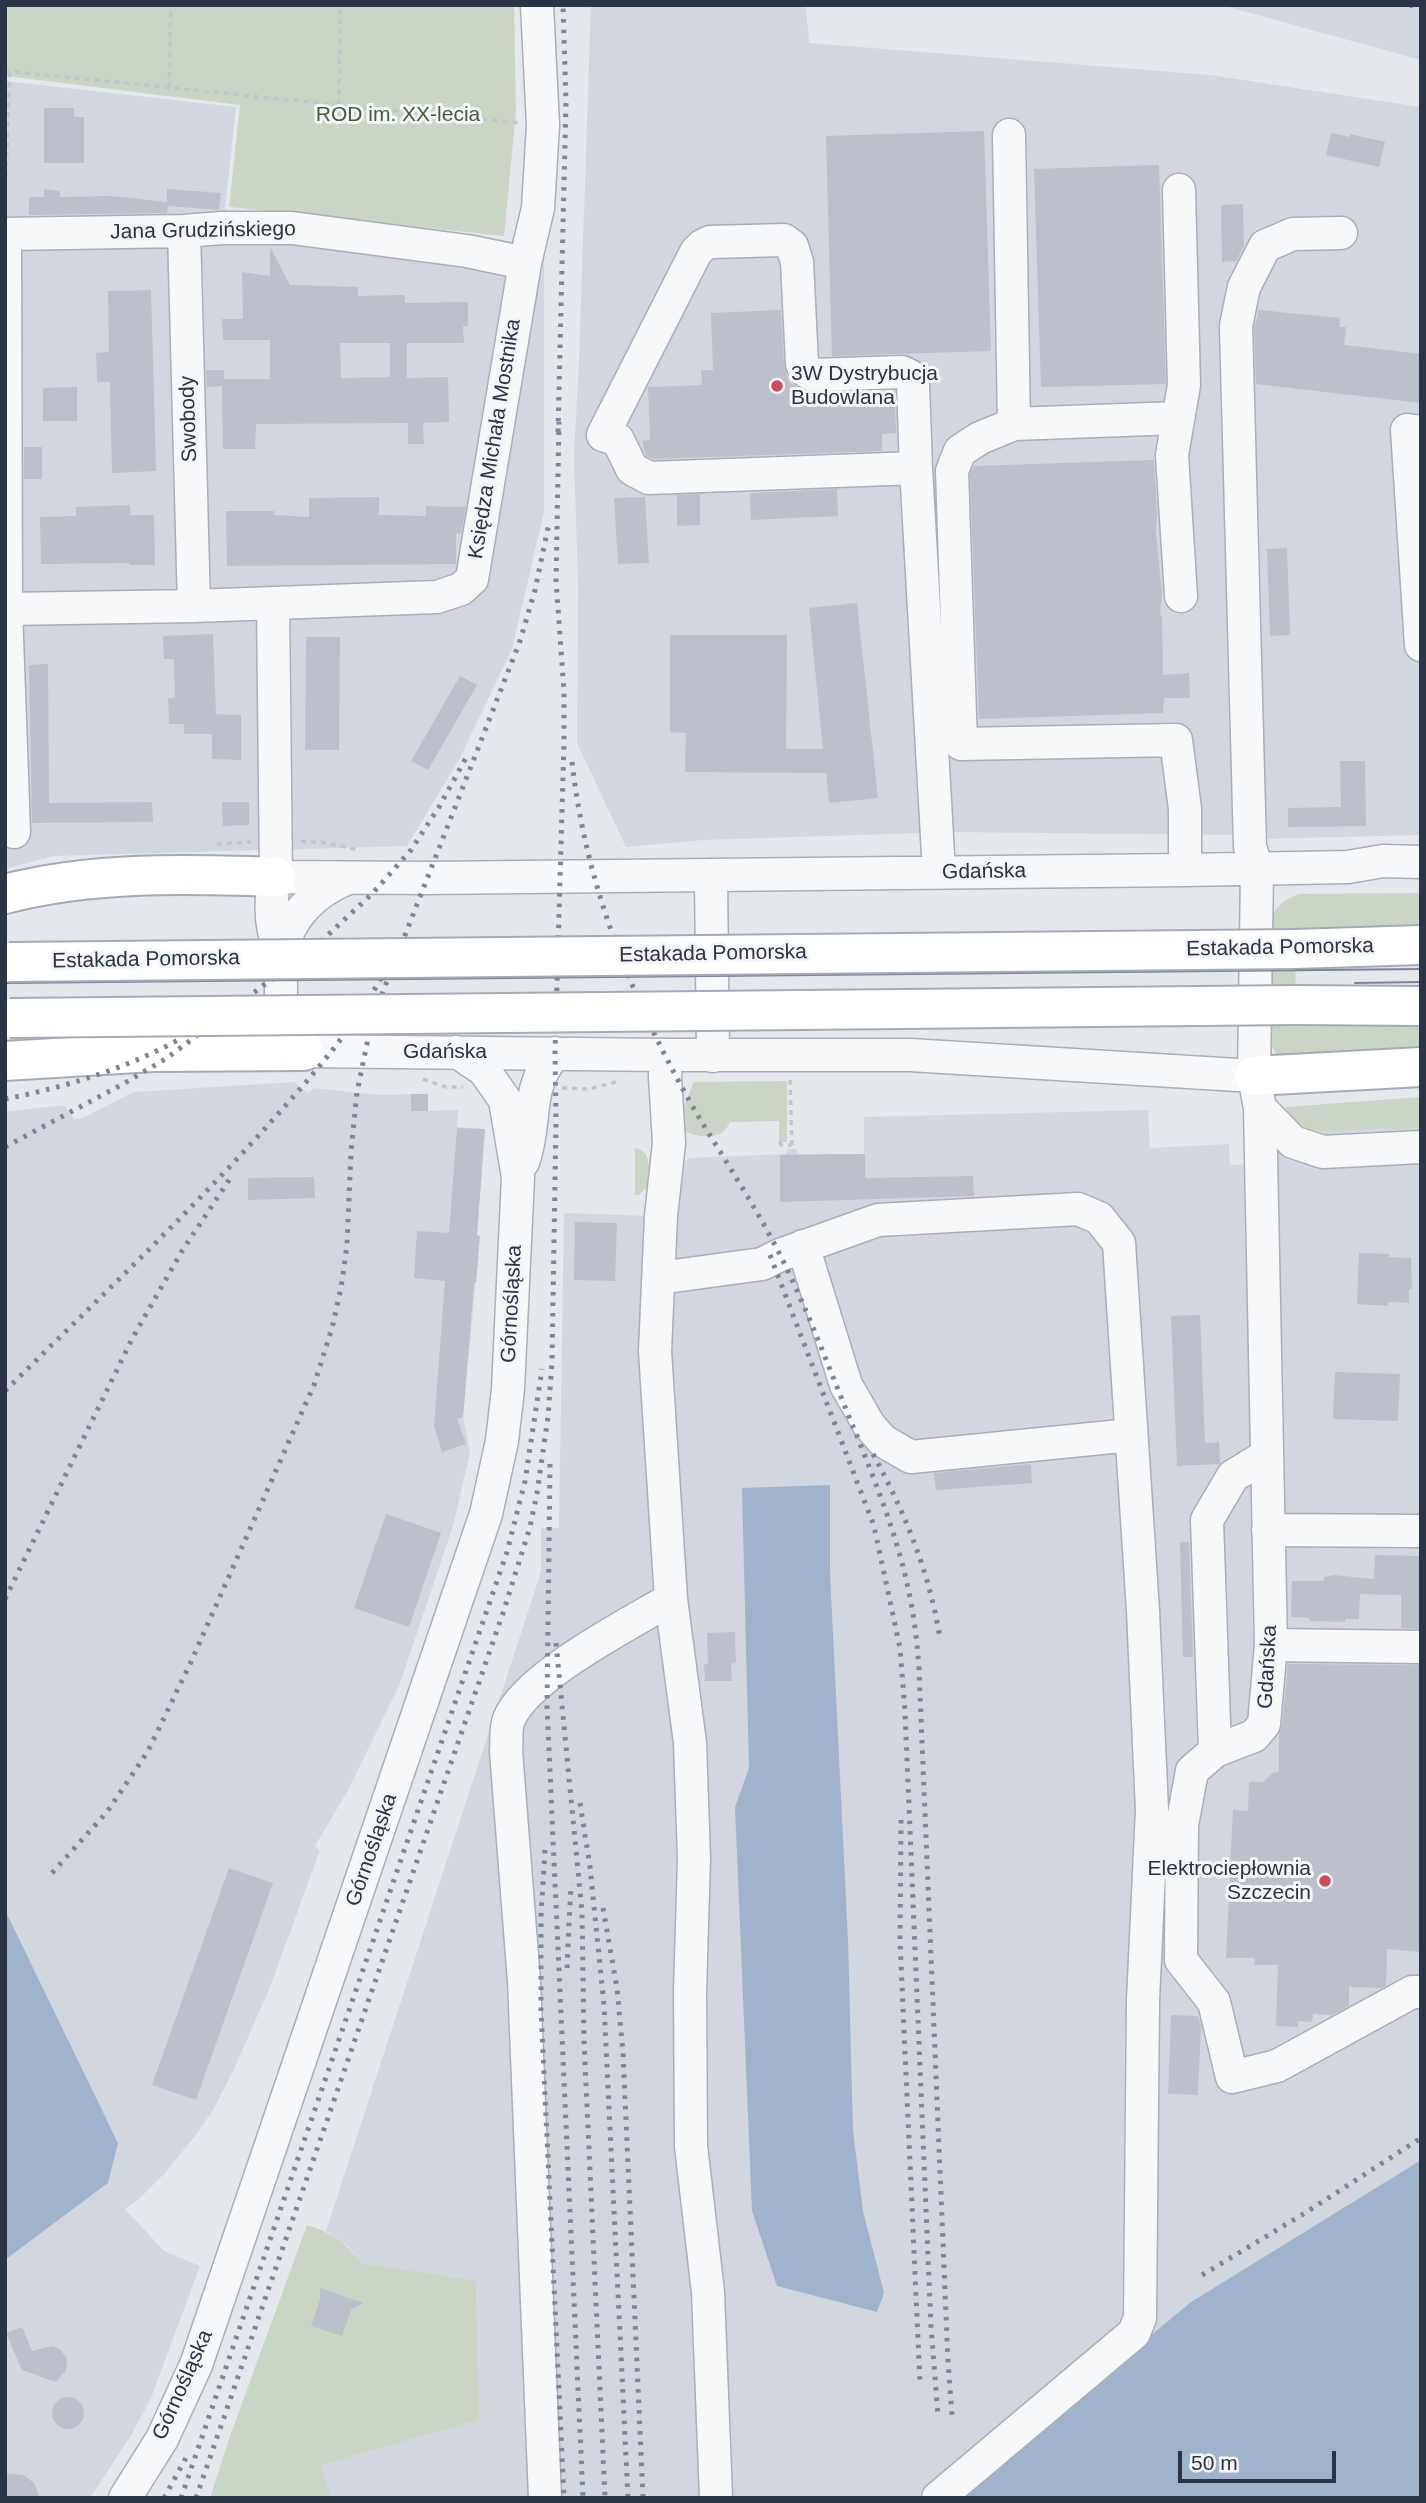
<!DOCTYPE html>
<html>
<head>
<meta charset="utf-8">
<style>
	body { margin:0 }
	#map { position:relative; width:1426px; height:2503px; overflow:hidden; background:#e4e7ec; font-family:Helvetica,sans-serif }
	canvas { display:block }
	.frame { position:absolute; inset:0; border:7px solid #2b3445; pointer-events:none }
	.scale { position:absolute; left:1178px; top:2451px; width:158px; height:32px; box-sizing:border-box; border:4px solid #2b3445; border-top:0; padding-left:9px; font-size:21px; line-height:24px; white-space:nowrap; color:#2b3445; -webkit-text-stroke:5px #f4f6f9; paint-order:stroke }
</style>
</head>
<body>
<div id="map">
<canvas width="1426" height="2503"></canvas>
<div class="frame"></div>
<div class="scale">50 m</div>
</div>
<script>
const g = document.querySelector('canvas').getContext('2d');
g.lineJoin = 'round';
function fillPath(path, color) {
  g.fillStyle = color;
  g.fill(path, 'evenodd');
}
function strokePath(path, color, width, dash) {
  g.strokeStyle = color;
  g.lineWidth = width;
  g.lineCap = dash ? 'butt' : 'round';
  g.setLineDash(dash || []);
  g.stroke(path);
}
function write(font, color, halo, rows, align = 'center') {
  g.font = font + ' Helvetica,sans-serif';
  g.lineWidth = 6;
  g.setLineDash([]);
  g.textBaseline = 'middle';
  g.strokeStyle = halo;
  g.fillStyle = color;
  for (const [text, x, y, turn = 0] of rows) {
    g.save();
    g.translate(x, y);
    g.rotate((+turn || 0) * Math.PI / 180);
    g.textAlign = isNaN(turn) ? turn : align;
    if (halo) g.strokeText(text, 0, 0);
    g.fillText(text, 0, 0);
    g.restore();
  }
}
fillPath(new Path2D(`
	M591 5H806L809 43 1210 75 1421 107V835L1260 839 1239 835 952 832 703 840 626 847 577 743 578 586 574 455 579 360Z
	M1221 5H1421V60Z
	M5 81 236 107 225 210 488 237 544 248V512L512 649 459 760 407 846 54 856 5 869Z
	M294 1082 308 1093 314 1088 377 1095 428 1094V1111L458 1110 457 1127 485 1129 477 1235 480 1236 463 1417 470 1453 453 1526 399 1686 347 1792 315 1846 320 1850 270 1987 234 2069 213 2110 198 2132 166 2172 138 2200 125 2209 164 2251 200 2266 151 2398 130 2437 90 2498H5V2260L108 2183 118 2143 7 1914H5V1112L64 1105 74 1119 83 1118 134 1092Z
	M1148 1110 1150 1148 1229 1144 1230 1165 1260 1164 1306 1132 1421 1128V2160L1191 2302 954 2498H332L319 2465 479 2420 476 2282 361 2263 350 2248 326 2231 541 1572V1528H559L564 1213 677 1217 681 1165 690 1158 786 1154 787 1149H797V1154H864V1117Z`), '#d2d6de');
fillPath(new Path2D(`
	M5 5H514L516 112 504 236 229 207 240 105 5 76Z
	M1421 893V928L1325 932 1295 928 1296 1026 1326 1022 1421 1023V1056L1278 1057 1268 1039 1272 916C1278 904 1287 898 1300 894Z
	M787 1081V1142H779V1121L730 1122C729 1124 726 1130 723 1132 714 1139 690 1137 683 1129V1108L694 1082Z
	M1421 1097V1128L1306 1132 1288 1118 1286 1107Z
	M635 1148C654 1151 648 1172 647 1187L639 1195H635Z
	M307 2225C330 2232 347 2243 361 2263L476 2281 479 2420 320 2465 332 2498H210L229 2439Z`), '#c9d6c5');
fillPath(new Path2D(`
	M830 1485V1573L848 1940 853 2131 863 2211 884 2293 877 2312 777 2286 752 2211 735 1807 749 1768 742 1488Z
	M5 1914H7L118 2143 108 2183 5 2260Z
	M1421 2160V2498H954L1191 2302Z`), '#9fb4cc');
fillPath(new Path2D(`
	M44 108H74V117H84V163H44Z
	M984 131 991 351 832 356 826 136Z
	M1331 133 1350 137V134L1385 142 1379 167 1326 155Z
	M1159 165 1166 384 1041 387 1034 169Z
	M44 189 60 191V197L109 196 167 202V189L221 193 219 210 168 206 167 213 29 215V197H44Z
	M1243 204 1244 246 1236 261 1222 262 1221 205Z
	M270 247 290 285 358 287V296L405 295V303L468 302V326H463L464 343H407V378L448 377 449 422 423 423 424 444H408V423L256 424 255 449H223L222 386 207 387 206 370H224V379H270V340H223L222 319H243L242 272 270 276ZM340 343H390V377L341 378Z
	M151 290 156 471 112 473 110 382H97L96 353 109 352 108 291Z
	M781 310 784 365 789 382 804 391 813 393 880 391V405H895L896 433 882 434V451L653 459 646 456 642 441 650 440 648 387 702 385 701 370H713L711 313Z
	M1259 310 1340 318 1339 327H1346L1344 345 1421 354V403L1256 384 1254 329Z
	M77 387V421H43V388Z
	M24 447H42V479H24Z
	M1154 460 1157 516 1156 533 1162 595 1160 616H1162L1163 675 1189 673 1190 698H1164L1163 713 979 719 970 474 974 466Z
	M837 489 838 516 751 520 750 493Z
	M700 494V525L677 526V495Z
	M379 497V515L426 516V506L466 507 461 534 456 533V564L227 566 226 511H274V515L309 517V498Z
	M645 497 649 563 618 564 614 498Z
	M130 505V515H154L155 565H129V563L41 564 40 517 76 516V507Z
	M1287 548 1290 635 1270 636 1267 549Z
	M857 603 878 798 829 803 826 773 685 772 686 733 670 732V635H787L786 749H823L809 608Z
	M213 634 216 714 241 715V760L212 759V734H184V724H169L168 698H175L174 659H164L163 636Z
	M306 637H340L339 750H305Z
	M48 664 49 803 152 802 153 822 32 823 29 665Z
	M460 676 477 685 428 770 411 761Z
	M1340 761H1365L1366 826 1288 827V808L1341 807Z
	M222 802H249V825L223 826Z
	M411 1094H428V1111H411Z
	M457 1128 485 1129 477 1235 480 1236 476 1283H474L463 1417 457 1419 466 1444 442 1452 434 1426 445 1281 414 1278 417 1231 449 1233Z
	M865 1154V1178L973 1176 974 1196 780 1202V1155Z
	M314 1177 315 1198 248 1200V1178Z
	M575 1222 617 1223 615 1281 574 1280Z
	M1359 1253 1389 1254V1257L1411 1258 1412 1289H1409V1303L1388 1302V1306L1357 1304Z
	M1200 1315 1205 1443 1219 1442 1220 1464 1177 1466 1171 1316Z
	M1335 1372 1400 1374 1398 1421 1333 1419Z
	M1031 1464 1032 1483 936 1490 934 1473Z
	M386 1514 441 1533 409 1627 354 1608Z
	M1180 1542H1189L1193 1657H1183Z
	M1375 1555 1421 1556V1629L1401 1628V1595L1360 1594 1359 1619H1345V1622L1310 1621V1618L1291 1617 1292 1581H1324V1577L1334 1575 1374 1579Z
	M735 1632 736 1663 731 1664 732 1681H705L704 1664H708L707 1633Z
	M1288 1664 1421 1665V1952L1387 1949 1386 1985 1382 1988 1349 1987V2006L1332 2015 1313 2014 1312 2022 1298 2021V2027L1276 2026 1278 1965H1254L1255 1958H1226L1233 1810 1248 1811 1249 1782H1263L1272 1773 1279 1772V1733L1282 1726Z
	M229 1868 273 1883 196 2100 152 2085Z
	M1171 2015 1198 2016 1201 2026 1198 2095 1168 2094Z
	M320 2288 363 2303 351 2310 342 2336 311 2326 320 2300Z
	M22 2327 32 2351 52 2346 61 2350 67 2359 66 2370 56 2382 22 2370 6 2333Z
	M52 2413a16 16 0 1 1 32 0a16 16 0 1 1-32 0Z
	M5 2473 23 2475 34 2483 40 2498H5Z`), '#bbc0ca');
const minor = new Path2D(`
	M1009 135 1014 424 1177 418
	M1179 190 1184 385 1172 455 1181 596
	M184 231 194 606
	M1341 233 1293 234 1265 246 1244 287 1236 326 1250 847 1257 868 1254 1076 1260 1108 1271 1645 1264 1724 1254 1736 1215 1751 1192 1771 1182 1825 1181 1960 1214 2002 1232 2077 1277 2066 1412 1992H1421
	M5 234 184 231 222 228H292L467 251 525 263
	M5 236 6 609 14 832
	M1014 424 980 438 960 451 952 471 961 744 1176 740 1185 809V870
	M1421 432 1407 430 1421 645
	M916 468 913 385 910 376 902 372 813 375 806 371 802 364 797 262 792 246 784 240 710 242 702 246 696 252 603 435 618 440 632 469 649 478 916 468 939 872
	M273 603 276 877C268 904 271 929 281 954
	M5 609 194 606 437 597 461 589 472 579 525 263 538 208 543 125 537 5
	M711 875 713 1056
	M276 877 429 878 1185 870 1348 867 1383 861 1421 862
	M287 1037C279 1022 281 1006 281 989 281 977 279 963 282 951 289 916 315 891 348 878
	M304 1051 666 1055H910L1254 1076
	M666 1055 665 1077 669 1143 661 1216 655 1351 671 1599 690 1743 694 1858 690 1992 691 2146 708 2292 716 2498
	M1260 1108 1293 1142 1323 1152 1421 1147
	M523 1162C538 1121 524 1090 555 1053
	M803 1246 846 1385 869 1425 883 1441 911 1457 1131 1435
	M659 1278 762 1264 780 1255 878 1220 1078 1209 1099 1218 1119 1243 1143 1611 1152 1810 1143 2000 1140 2318 1134 2333 938 2498
	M1268 1530 1421 1531
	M1271 1645 1421 1647
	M1215 1751 1207 1520 1233 1476 1266 1456
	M125 2498 162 2439 196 2365 486 1514 502 1441 508 1389 518 1177 505 1100 484 1070 457 1052
	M545 2498 524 1981 506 1751C507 1742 505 1728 509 1719 527 1676 629 1624 671 1599`);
const major = new Path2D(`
	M5 894C94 871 185 874 276 877
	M1295 949 1421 945
	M1296 1005 1421 1006
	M5 1061 153 1052 304 1051
	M1254 1076 1421 1067`);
strokePath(minor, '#a9aeb7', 35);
strokePath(major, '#a3abb8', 42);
strokePath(new Path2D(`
	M5 71 519 123
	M169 87 171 5
	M339 104 340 5
	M5 197 10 71
	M301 841 327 843 359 850
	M217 844 251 842
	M423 1079 446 1087H463
	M790 1080 792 1149
	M562 1088 590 1089 616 1082
	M779 1142 782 1145H792`), '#c2c5cb', 3.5, [5, 5]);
strokePath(minor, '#f7f8fa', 32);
strokePath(major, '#fff', 38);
strokePath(new Path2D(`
	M5 983 1421 969
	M1355 983 1421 982`), '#7d8696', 2);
strokePath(new Path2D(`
	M1410 5 1421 9
	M558 432 566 102 563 5
	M572 762C586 888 634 1005 697 1114 727 1164 760 1213 785 1265 812 1320 833 1379 857 1436 890 1519 914 1580 919 1670L948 2362 952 2415
	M5 1099C66 1087 125 1069 180 1039
	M5 1147 123 1084 167 1058 317 945 372 894 411 850 439 807 467 756
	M770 1255 874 1526 900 1648 905 1712 931 2327 938 2415
	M5 1391C91 1306 179 1223 260 1134 304 1085 349 1036 381 978
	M873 1454C905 1513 929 1571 940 1638
	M550 1464 547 1706 583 2498
	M5 1599 133 1337 182 1251 233 1174
	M556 1643 582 1912 584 2041 605 2498
	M580 1803 590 1867 604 2005 628 2498
	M901 1820 900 1941 920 2384
	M545 1850 541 1915V2010L564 2498
	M52 1873 107 1812 148 1751 190 1664 314 1385 332 1328 341 1288 347 1245 351 1152 357 1092 368 1039 382 994 520 641 535 590 549 523
	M603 1908 617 1988 623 2053 643 2498
	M567 1968 571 1884
	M1202 2275 1305 2213 1421 2138
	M164 2498 187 2456
	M181 2498 507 1552 525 1481 542 1369
	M196 2498 503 1613 530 1527 537 1493 548 1417 552 1362 556 1122 555 1053 564 742V691L556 581 559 422`), '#7d8696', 5, [3.5, 7]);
const majorBridge = new Path2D(`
	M9 962 1295 949
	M10 1018 1296 1005`);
strokePath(majorBridge, '#a3abb8', 42, []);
strokePath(majorBridge, '#fff', 38);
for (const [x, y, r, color] of [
	[777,386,7,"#d1495b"],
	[1325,1881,7,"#d1495b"]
]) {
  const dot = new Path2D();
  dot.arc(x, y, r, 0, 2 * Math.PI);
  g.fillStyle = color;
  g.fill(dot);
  strokePath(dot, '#f4f6f9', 2.5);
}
write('21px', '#3f6138', '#f4f6f9', [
	["ROD im. XX-lecia",398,115]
]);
write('21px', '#2b3445', '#f4f6f9', [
	["Jana Grudzińskiego",203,231,-1],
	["Swobody",189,419,-92],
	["Księdza Michała Mostnika",495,439,-81],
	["Gdańska",984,872,-1],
	["Estakada Pomorska",1280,948,-1],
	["Estakada Pomorska",713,954,-1],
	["Estakada Pomorska",146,960,-1],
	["Gdańska",445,1052],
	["Górnośląska",512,1304,-87],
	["Gdańska",1268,1667,-87],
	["Górnośląska",372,1850,-71],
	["Górnośląska",183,2385,-66]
]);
write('21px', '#2b3445', '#f4f6f9', [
	["3W Dystrybucja",791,374],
	["Budowlana",791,398],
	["Elektrociepłownia",1311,1869,"right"],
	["Szczecin",1311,1893,"right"]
], 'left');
</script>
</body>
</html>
